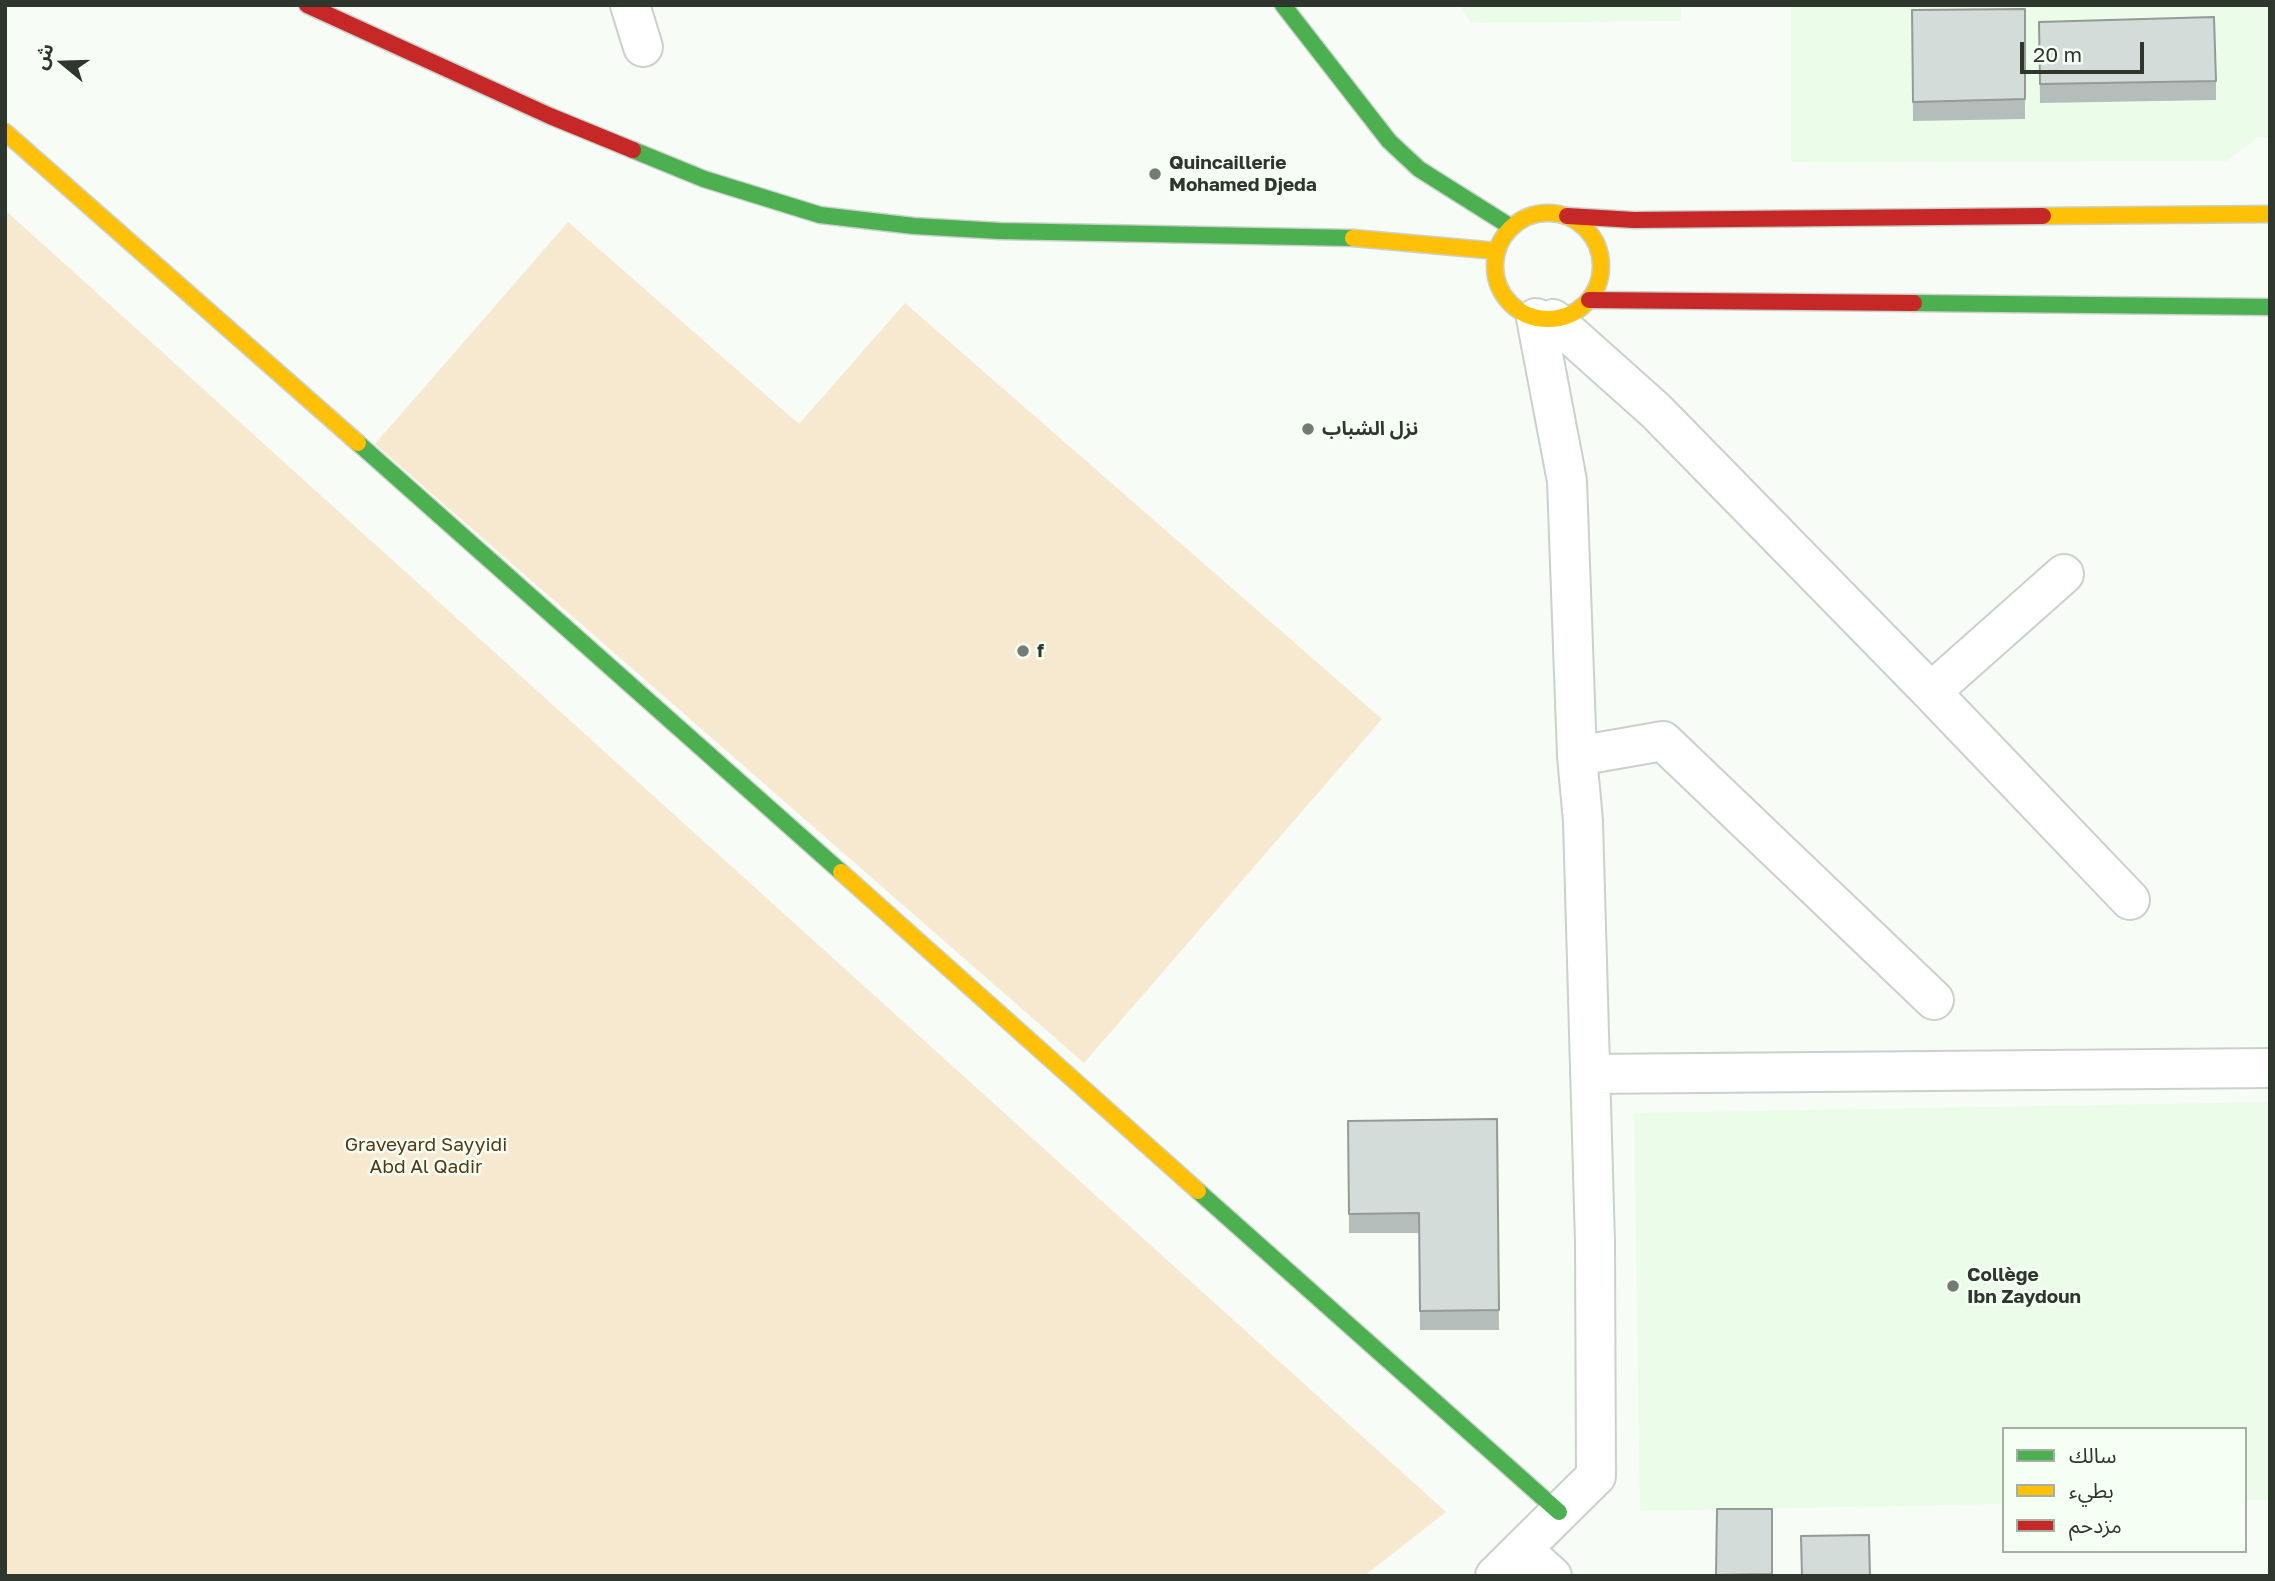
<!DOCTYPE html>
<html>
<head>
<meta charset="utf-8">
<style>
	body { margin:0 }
	#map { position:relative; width:2275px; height:1581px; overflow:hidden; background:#f7fcf7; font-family:"Golos Text","Noto Sans Arabic",sans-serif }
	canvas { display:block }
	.frame { position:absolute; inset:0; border:7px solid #2e362d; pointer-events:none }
	.legend { position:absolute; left:2002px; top:1427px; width:245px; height:126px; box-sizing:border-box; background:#f6fff4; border:2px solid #a6afa4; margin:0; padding:9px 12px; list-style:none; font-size:21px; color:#2e362d }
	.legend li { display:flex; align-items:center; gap:14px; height:35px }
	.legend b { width:35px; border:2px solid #a6afa4 }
	.north { position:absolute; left:28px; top:28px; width:70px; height:70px; -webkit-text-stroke:5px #f6fff4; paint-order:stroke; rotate:289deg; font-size:19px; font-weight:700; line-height:28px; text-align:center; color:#2e362d }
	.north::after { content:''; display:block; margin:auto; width:24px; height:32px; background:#2e362d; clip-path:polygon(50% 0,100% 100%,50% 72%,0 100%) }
	.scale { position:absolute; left:2020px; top:42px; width:124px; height:32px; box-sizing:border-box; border:4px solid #2e362d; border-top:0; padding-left:9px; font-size:21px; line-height:24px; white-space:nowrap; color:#2e362d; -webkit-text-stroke:5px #f6fff4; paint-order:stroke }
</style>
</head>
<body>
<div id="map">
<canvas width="2275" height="1581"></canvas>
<div class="frame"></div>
<ul class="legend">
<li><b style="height:9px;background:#4caf50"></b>سالك</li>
<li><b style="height:9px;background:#ffc107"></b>بطيء</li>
<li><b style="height:9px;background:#c62828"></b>مزدحم</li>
</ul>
<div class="north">ش</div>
<div class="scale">20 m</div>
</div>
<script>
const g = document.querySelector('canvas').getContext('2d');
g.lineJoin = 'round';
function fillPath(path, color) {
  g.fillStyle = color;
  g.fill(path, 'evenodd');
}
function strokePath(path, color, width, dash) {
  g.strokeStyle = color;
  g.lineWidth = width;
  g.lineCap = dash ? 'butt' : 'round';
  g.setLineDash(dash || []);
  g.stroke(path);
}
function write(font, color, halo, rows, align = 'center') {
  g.font = font + ' "Golos Text","Noto Sans Arabic",sans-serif';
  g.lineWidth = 5;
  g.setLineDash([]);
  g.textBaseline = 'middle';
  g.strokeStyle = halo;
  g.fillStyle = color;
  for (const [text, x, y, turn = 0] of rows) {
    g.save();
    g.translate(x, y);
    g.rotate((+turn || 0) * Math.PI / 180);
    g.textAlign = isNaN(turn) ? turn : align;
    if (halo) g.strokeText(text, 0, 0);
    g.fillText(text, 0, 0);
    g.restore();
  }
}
fillPath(new Path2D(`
	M1459 5H1681V21L1471 23Z
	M1791 5H2270V137H2258L2227 161 1791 162Z
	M2269 1102 2270 1500H2245V1429H2004V1504L1640 1511 1634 1113Z`), '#ebfde9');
fillPath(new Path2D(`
	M5 210 1446 1512 1364 1576H5Z
	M568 222 799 424 905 303 1382 719 1084 1063 375 444Z`), '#f7e8d0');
const street = new Path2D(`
	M630 5 643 47
	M1553 319 1656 411 1931 692 2130 900
	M1931 692 2064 574
	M1577 756 1663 741 1934 1000
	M1590 1074 2270 1068
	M1522 1549 1552 1576
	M1495 1576 1596 1476 1595 1243 1583 821 1577 756 1567 481 1536 318`);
const fast = new Path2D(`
	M1283 5 1389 141 1419 169 1511 227
	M633 150 704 179 820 215 914 226 1000 231 1353 238
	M1914 303 2270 307
	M358 443 841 872
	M1198 1191 1559 1512`);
const slow = new Path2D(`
	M5 132 358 443
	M1495 266a53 53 0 1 1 106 0a53 53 0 1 1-106 0Z
	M2043 216 2270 214
	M1353 238 1497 251
	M841 872 1198 1191`);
const jam = new Path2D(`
	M307 5 550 116 633 150
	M1567 216 1634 220 2043 216
	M1589 300 1914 303`);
strokePath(street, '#cad1ca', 42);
strokePath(fast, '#cad1ca', 19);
strokePath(slow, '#cad1ca', 19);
strokePath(jam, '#cad1ca', 19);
strokePath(street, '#fefffe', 38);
strokePath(fast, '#4caf50', 16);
strokePath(slow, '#ffc107', 16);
strokePath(jam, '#c62828', 16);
fillPath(new Path2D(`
	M2025 9V119L1913 121 1912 10Z
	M2039 22 2216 81V100L2040 103Z
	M1497 1119 1499 1330H1420L1419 1233H1349L1348 1121Z
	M1717 1509H1772V1576H1716Z`), '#b5bdba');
const building = new Path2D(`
	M2025 9V99L1913 102 1912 10Z
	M2214 17 2216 81 2040 84 2039 22Z
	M1497 1119 1499 1310 1420 1311 1419 1213 1349 1214 1348 1121Z
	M1717 1509H1772V1574L1716 1575Z
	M1869 1535 1870 1576H1802L1801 1536Z`);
fillPath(building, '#d3dcd8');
strokePath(building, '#949a97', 2);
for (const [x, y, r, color] of [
	[1155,174,7,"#747b74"],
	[1308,429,7,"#747b74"],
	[1023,651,7,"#747b74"],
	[1953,1286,7,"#747b74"]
]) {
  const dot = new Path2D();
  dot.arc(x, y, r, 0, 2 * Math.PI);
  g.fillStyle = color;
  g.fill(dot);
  strokePath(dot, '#f6fff4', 2.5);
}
write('bold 19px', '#2e362d', '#f6fff4', [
	["Quincaillerie",1169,163],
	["Mohamed Djeda",1169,185],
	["نزل الشباب",1322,429],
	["f",1037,651],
	["Collège",1967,1275],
	["Ibn Zaydoun",1967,1297]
], 'left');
write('19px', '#523914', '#f6fff4', [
	["Graveyard Sayyidi",426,1145],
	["Abd Al Qadir",426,1167]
]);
</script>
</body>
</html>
